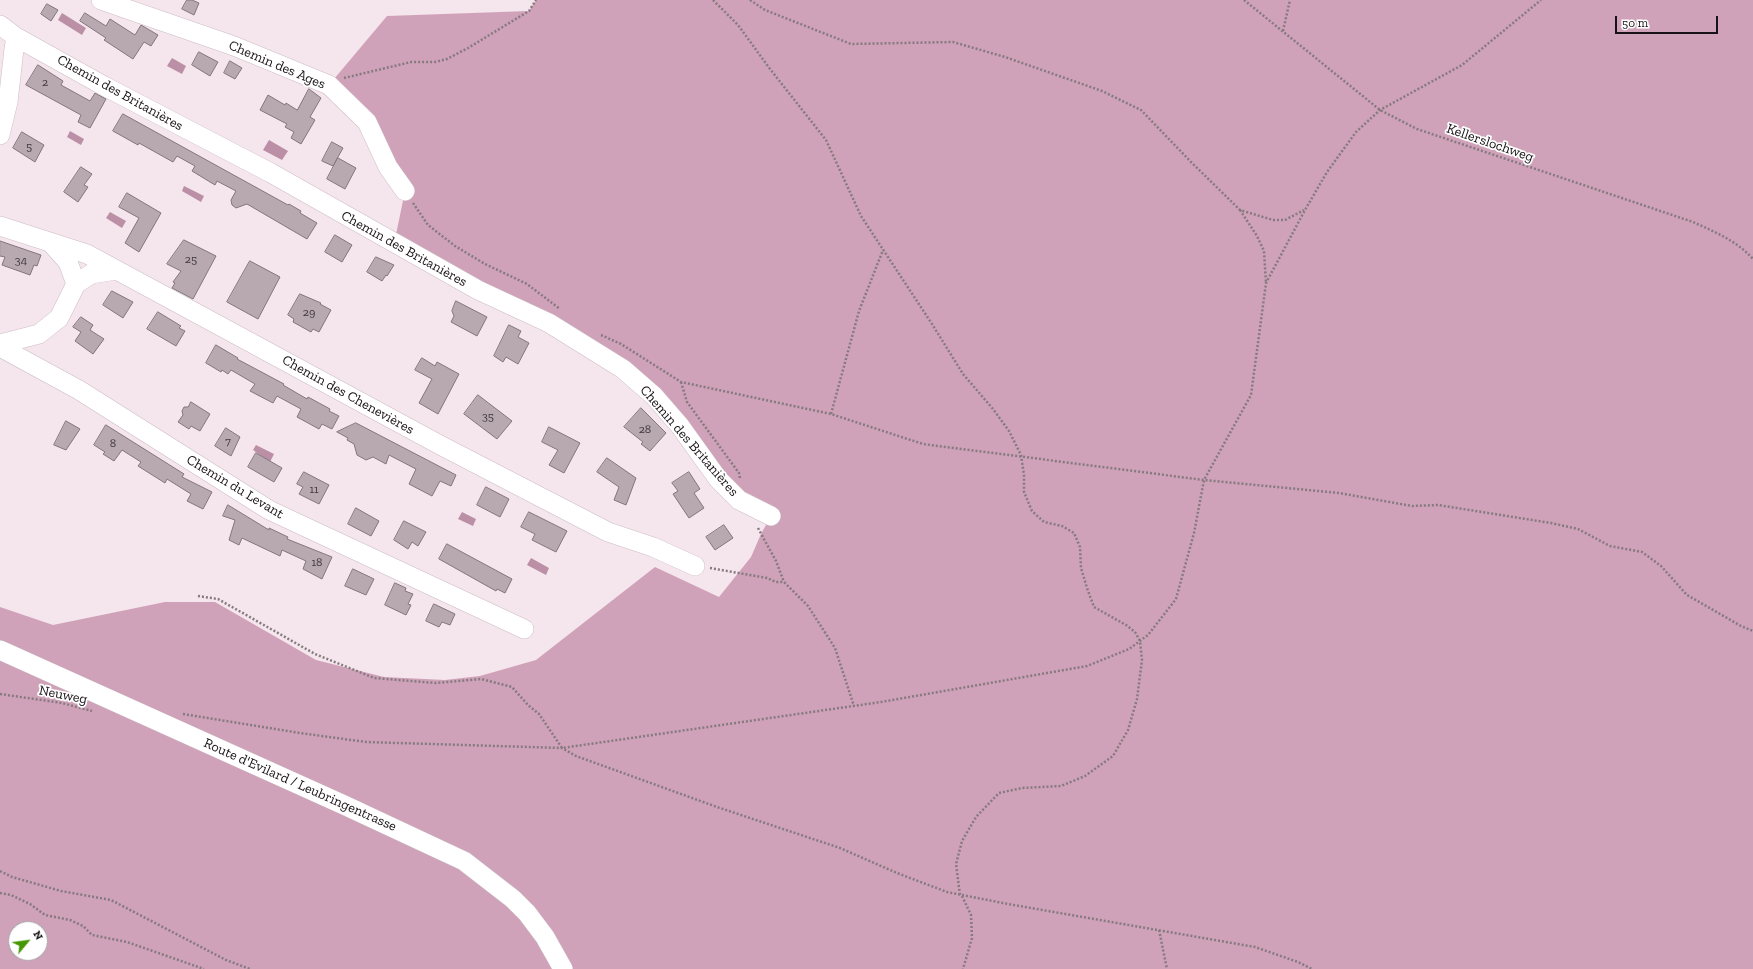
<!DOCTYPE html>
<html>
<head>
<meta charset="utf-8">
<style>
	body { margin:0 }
	#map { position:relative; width:1753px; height:969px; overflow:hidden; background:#f5e5ec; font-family:"Zilla Slab",serif }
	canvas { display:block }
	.north { position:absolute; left:8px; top:921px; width:40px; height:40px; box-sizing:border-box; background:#fff; border:1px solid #a2a0a1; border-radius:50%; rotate:61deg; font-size:11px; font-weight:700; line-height:16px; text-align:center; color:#171215 }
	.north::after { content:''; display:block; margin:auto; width:14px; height:18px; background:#459600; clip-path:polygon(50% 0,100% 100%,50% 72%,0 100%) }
	.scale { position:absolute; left:1615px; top:16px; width:103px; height:18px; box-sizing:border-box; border:2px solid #171215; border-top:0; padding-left:5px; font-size:12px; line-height:14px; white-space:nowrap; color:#171215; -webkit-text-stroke:3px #fff; paint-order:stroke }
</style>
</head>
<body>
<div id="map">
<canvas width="1753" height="969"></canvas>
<div class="north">N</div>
<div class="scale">50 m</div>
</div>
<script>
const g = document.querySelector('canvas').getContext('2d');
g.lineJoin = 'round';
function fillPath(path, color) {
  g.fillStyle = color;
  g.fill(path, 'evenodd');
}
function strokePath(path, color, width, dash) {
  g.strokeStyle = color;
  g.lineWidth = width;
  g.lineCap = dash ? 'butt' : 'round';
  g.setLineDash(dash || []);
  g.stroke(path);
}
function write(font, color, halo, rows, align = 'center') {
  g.font = font + ' "Zilla Slab",serif';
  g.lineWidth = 3.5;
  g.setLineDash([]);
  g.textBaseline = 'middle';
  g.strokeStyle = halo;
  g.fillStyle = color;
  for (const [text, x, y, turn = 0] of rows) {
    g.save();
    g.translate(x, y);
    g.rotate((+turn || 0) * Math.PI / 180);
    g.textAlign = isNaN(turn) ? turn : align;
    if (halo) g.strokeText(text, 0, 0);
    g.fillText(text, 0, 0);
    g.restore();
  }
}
fillPath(new Path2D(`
	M536 0H1753V969H0V607L53 625 165 602H215L316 660 384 677 445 680 480 676 536 660 655 567 719 597 751 557 761 534 771 516 761 512 623 369 394 244 405 191 329 85 387 16 529 11ZM16 929H40V953H16Z`), '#d0a2b9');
fillPath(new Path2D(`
	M62 13 86 28 82 35 58 20Z
	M172 58 186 66 182 74 167 66Z
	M70 131 84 139 81 145 67 137Z
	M269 140 288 151 282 160 263 150Z
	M184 186 204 196 201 202 182 191Z
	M110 212 126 221 122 228 106 218Z
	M256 445 274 454 270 462 253 450Z
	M462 512 476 519 473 526 458 519Z
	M531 558 549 568 546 575 527 565Z`), '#bb8fa6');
const building = new Path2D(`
	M187 0H192L199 3 194 15 182 9Z
	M47 4 58 10 51 21 41 14Z
	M85 13 106 26 110 19 135 35 141 25 158 35 151 46 144 42 133 59 104 40 106 38 80 21Z
	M199 52 218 62 210 76 192 65Z
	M230 61 242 68 235 79 224 73Z
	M38 65 63 81 61 85 90 101 95 93 106 99 90 128 78 122 81 115 26 85Z
	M309 89 321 98 310 117 315 120 301 144 291 138 294 132 285 127 287 124 260 110 268 95 285 105 286 103 297 110Z
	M123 114 288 205 289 204 301 211 300 213 317 223 307 239 247 204 236 208 232 205 231 200 236 191 217 181 215 185 192 171 195 166 177 156 173 162 139 143 138 145 113 131Z
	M22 132 44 145 35 162 13 148Z
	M332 142 343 148 333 166 322 161Z
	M338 158 356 168 345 189 327 179Z
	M81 167 92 174 84 185 88 187 78 202 64 192Z
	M127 193 161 213 139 252 125 243 139 218 119 207Z
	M335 235 352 245 342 262 325 252Z
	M184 240 216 256 193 299 172 288 175 283 173 282 181 271 167 264Z
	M0 241 41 255 37 266 34 265 30 275 2 265 5 257 0 256Z
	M376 257 394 265 387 276 386 275 382 281 367 272Z
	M250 261 280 277 258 319 227 302Z
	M112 291 133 302 123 318 103 305Z
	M300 294 321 303 320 304 331 310 319 332 313 329 311 332 293 322 294 319 288 315Z
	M456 301 487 317 477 336 451 322 454 316 452 311Z
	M158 312 181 326 179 328 185 331 176 346 147 329Z
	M81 317 93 325 90 330 104 339 93 354 75 341 81 332 73 327Z
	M509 325 521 331 518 337 529 343 518 364 506 357 503 362 494 356Z
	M216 345 238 358 237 359 284 384 283 385 307 399 308 397 330 409 329 411 339 416 332 429 322 424 319 429 297 417 301 409 277 396 273 403 250 391 255 384 231 370 228 374 222 370 221 372 206 363Z
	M422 358 435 366 437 362 459 374 438 414 419 403 432 379 415 370Z
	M478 395 512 421 497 439 464 414Z
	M191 402 210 414 200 431 191 426 189 429 178 422 183 415 182 411 184 407H188Z
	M641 408 666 433 650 451 641 444 643 442 624 427Z
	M66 421 80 429 66 450 54 445Z
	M356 423 456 475 451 486 440 481 432 496 409 484 416 469 389 455 386 464 373 457 366 460 357 455 354 444 347 440 348 438 337 432Z
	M106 425 184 474 182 477 212 492 203 509 187 501 191 494 167 479 165 483 138 466 141 462 122 450 114 461 103 454 105 452 94 445Z
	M549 427 580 443 564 473 549 465 558 450 542 442Z
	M226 428 240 437 231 456 215 446Z
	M256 453 282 468 274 482 248 467Z
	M607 458 636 478 626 505 614 500 619 487 597 472Z
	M304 472 329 485 319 504 299 494 303 487 297 484Z
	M689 472 700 489 694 493 704 508 689 518 673 494 678 491 672 483Z
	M486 487 509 499 500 517 477 505Z
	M228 505 269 530V528L288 537 287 539 332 557 322 579 303 569 306 561 282 550 280 556 242 538 239 545 229 540 235 520 223 516Z
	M356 508 379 521 371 536 348 524Z
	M529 512 567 531 556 552 532 540 535 534 521 527Z
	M404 521 426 532 418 546 412 542 408 549 394 540Z
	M724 525 733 538 715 550 706 537Z
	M447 544 512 579 505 593 497 589 496 591 439 559Z
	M353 569 374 579 366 595 345 586Z
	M395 583 406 588 405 591 413 594 408 604 411 605 406 615 385 605Z
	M434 604 455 614 450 625 442 622 439 627 426 621Z`);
fillPath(building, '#b8a9b1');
strokePath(building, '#83757c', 1);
const minor = new Path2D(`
	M101 0 234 46 329 85 367 122 388 167 405 191
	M0 25 16 37 104 86 271 173 478 290 549 323 623 369 654 396 680 426 718 479 739 500 771 516
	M0 135 8 102 14 49 16 37
	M0 226 87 254 440 445 608 532 653 547 695 566
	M51 243 68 262 76 284
	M0 344 39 334 59 318 76 284 91 274 116 270
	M0 347 79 390 269 510 524 629
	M0 650 344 805 464 861 513 899 527 913 545 937 563 969`);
strokePath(minor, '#ccbdc4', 20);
strokePath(new Path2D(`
	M713 0 738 25 770 69 826 140 861 216 932 324 963 374 993 409 1009 431 1021 455 1024 475V492L1032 511 1044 522 1062 526 1074 533 1080 547 1081 568 1087 588 1094 607 1126 625 1135 632 1140 641 1142 660 1137 699 1128 730 1113 756 1085 776 1061 786 1022 788 999 793 976 817 962 841 956 864 960 895
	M750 0 765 10 851 44 953 42 1005 57 1102 91 1141 110 1191 162 1240 210 1273 220H1285L1304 210
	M1244 0 1380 110 1417 129 1693 222C1715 232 1737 241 1753 259
	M1283 31 1290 0
	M344 78 411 62H435L447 59 468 48 529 11 536 0
	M413 203 428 225 455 246 485 264 527 284 560 309
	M1240 210 1257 236 1264 251 1266 283
	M601 335 621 344 681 382 831 414 923 444 1204 480 1339 493 1412 506 1438 505 1551 523 1578 529 1610 546 1642 552 1661 566 1687 595 1741 626 1753 631
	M681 382 687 402 739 473 740 478
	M831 414 859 311 883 250
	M758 528 776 561 784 582
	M710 568 767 578 776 582H784L808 606 835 648 854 706
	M198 596 218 599 315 654 374 678 436 683 481 679 512 687 528 705 539 714 562 748 881 702 1087 666 1129 649 1148 635 1176 599 1194 533 1204 480 1251 395 1266 283 1305 210 1327 172 1356 132 1380 110 1462 65 1541 0
	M0 694 62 703 92 711
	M183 714 300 733 366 742 562 748 576 756 717 807 840 848 897 873 947 892 1008 904 1255 947 1298 962 1312 969
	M0 871 12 877 61 891 111 900 226 960 250 969
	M0 893 11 895 30 904 45 915 70 920 83 926 92 935 127 942 204 969
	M962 896 971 915 972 938 963 969
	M1159 930 1167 969`), '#847a7f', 2.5, [2, 2]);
strokePath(minor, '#fff', 19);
write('12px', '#3f383c', null, [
	["2",45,83],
	["5",29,147],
	["25",191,260],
	["34",21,261],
	["29",309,313],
	["35",488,417],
	["28",645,430],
	["7",228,442],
	["8",113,444],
	["11",314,490],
	["18",317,563]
]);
write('14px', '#171215', '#fff', [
	["Chemin des Ages",277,65,23],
	["Chemin des Britanières",120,93,29],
	["Kellerslochweg",1490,143,19],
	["Chemin des Britanières",404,249,29],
	["Chemin des Chenevières",348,395,29],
	["Chemin des Britanières",689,441,49],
	["Chemin du Levant",235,487,31],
	["Neuweg",63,695,11],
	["Route d'Evilard / Leubringentrasse",300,785,24]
]);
</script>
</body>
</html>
